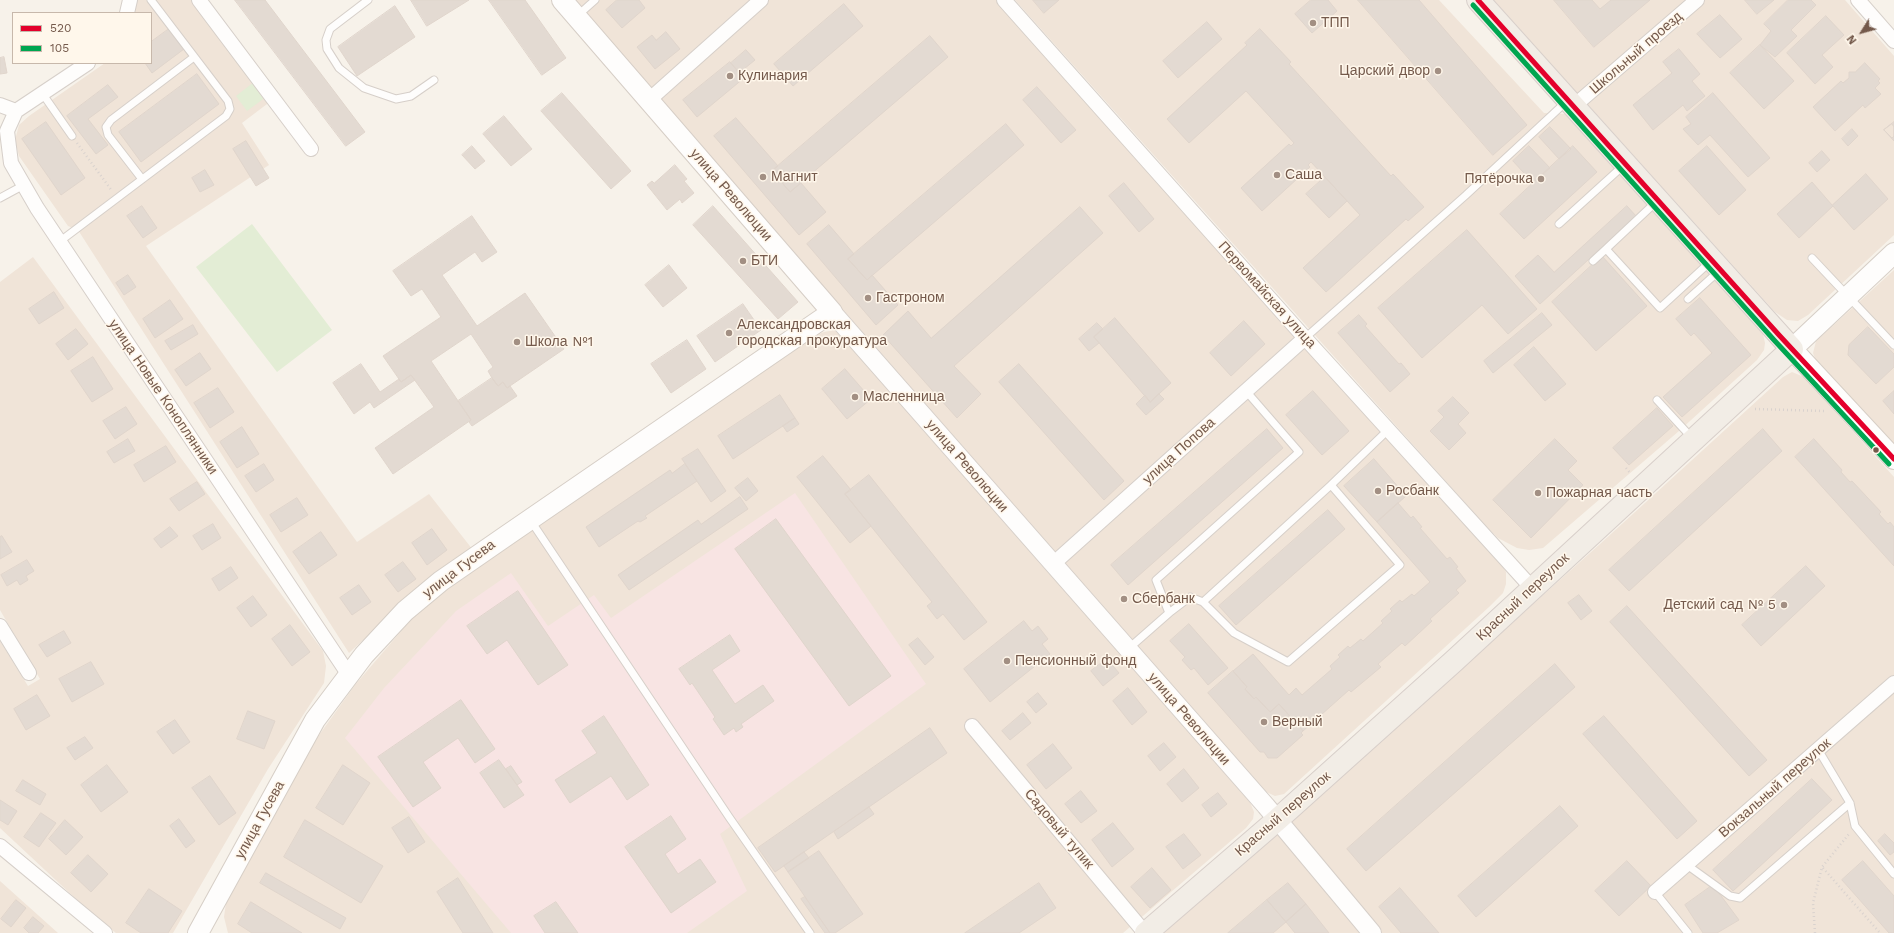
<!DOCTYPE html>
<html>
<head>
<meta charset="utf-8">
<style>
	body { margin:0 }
	#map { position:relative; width:1894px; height:933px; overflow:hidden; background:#f7f2ea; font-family:"Work Sans",sans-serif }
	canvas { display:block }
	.legend { position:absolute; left:12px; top:12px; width:140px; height:52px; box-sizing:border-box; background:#fff7eb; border:1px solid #c7b8ab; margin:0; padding:5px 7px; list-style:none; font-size:12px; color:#74594b }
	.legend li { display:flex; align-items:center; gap:8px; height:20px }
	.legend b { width:20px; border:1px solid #c7b8ab }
	.north { position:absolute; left:1842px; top:12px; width:40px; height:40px; -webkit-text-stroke:3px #fff7eb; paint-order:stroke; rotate:233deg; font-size:11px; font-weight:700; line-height:16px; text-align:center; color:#74594b }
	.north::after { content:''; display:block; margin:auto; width:14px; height:18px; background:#74594b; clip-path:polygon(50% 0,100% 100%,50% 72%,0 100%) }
</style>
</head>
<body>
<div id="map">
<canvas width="1894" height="933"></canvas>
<ul class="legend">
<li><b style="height:5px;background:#e4002b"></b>520</li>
<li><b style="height:5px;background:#00a651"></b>105</li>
</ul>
<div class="north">N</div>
</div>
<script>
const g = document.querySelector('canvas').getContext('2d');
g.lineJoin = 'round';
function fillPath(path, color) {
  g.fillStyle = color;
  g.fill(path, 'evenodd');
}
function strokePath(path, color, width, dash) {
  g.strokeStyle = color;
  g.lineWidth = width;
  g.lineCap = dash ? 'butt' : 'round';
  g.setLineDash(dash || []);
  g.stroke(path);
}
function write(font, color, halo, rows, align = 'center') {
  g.font = font + ' "Work Sans",sans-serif';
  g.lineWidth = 3;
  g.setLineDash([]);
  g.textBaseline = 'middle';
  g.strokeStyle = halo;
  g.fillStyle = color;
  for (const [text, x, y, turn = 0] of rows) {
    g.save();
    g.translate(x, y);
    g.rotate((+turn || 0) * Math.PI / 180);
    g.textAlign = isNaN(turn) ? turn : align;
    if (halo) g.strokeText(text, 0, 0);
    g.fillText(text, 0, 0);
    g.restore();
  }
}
fillPath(new Path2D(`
	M137 0H195L271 101 242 123 269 165 146 246 357 542 429 494 473 550 390 615 349 653 78 230 68 226 19 156 15 140 19 125 29 116 105 63H151V13H133Z
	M572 0H996L1501 564 1506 572V584L1503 593 1489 607 1284 794 1275 796 1260 789Z
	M1015 0H1439L1544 113 1565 114 1763 334 1765 343 1764 350 1757 360 1679 431 1543 548 1529 550 1517 548 1498 538 1484 524Z
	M1493 0H1845L1894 56V235L1808 315 1798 321 1787 320 1775 312Z
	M33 257 323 651 326 666 324 683 268 769 173 933H116L90 912 0 828V641L28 686 40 679 0 610V282Z
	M1894 270V445L1816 361 1813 353 1816 341Z
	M835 330 845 336 1250 802 1254 812 1253 819 1246 828 1123 933H228L224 917 227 896 304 756 355 685 414 616 446 588 809 338 824 332Z
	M1792 372 1804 377 1894 477V933H1163L1292 820 1600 544 1783 377Z
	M0 881 58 933H0Z`), '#f0e4d8');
fillPath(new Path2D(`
	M795 493 926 684 720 834 747 891 687 933H511L345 738 384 688 456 611 511 573 548 626 594 595 611 618Z`), '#f8e4e3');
fillPath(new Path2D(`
	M254 82 266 97 247 111 236 96Z
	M252 224 332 330 277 372 196 267Z`), '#e3edd5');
const building = new Path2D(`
	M235 0H265L365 132 346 146Z
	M411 0H469L427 26Z
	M489 0H525L566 58 542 75Z
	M617 0H639L645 8 622 28 606 10Z
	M1033 0H1059L1044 13Z
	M1311 0H1328L1337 11 1312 33 1295 14Z
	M1358 0H1419L1527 125 1493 155Z
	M1554 0H1592L1600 9 1611 0H1650L1594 47Z
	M1745 0H1774L1757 14Z
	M1788 0H1811L1816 5 1791 30 1797 36 1775 57 1760 45 1771 31 1764 24Z
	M844 4 863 26 793 86 774 64Z
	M395 6 415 37 357 76 338 47Z
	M1720 15 1742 39 1720 58 1697 34Z
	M1826 16 1844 35 1822 55 1833 67 1815 84 1787 53Z
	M1207 22 1222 39 1178 78 1163 61Z
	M169 29 184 49 152 73 145 63H151V42Z
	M1260 29 1291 62 1289 64 1391 176 1393 174 1424 207 1408 221 1406 219 1326 292 1303 268 1360 215 1311 162 1308 165 1310 167 1262 211 1241 188 1289 144 1291 146 1294 143 1246 91 1189 143 1167 119 1247 45 1245 43Z
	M666 32 680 49 655 69 637 47 652 35 656 40Z
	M930 36 948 57 790 192 772 171Z
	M1760 45 1794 81 1764 109 1730 73Z
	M1679 49 1700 74 1692 81 1705 96 1687 111 1683 105 1653 130 1633 105 1672 73 1663 62Z
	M746 50 755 60 739 73 731 63Z
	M4 57 7 73 0 74V58Z
	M730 62 744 78 697 117 683 100Z
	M1865 63 1880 79 1878 81 1880 83 1875 88 1881 94 1865 108 1863 105 1835 131 1813 107 1841 81 1843 83 1849 78V72H1855Z
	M197 74 219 104 141 162 119 132Z
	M108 85 118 97 88 119 108 145 96 154 67 116Z
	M1037 87 1076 130 1061 143 1023 100Z
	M562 93 631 171 611 189 541 111Z
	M1713 93 1770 158 1748 177 1710 135 1698 145 1683 129 1691 124 1686 117Z
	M504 116 532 149 511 166 483 134Z
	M736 118 778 166 772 171 790 192 801 183 826 212 799 235 714 136Z
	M46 122 85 178 61 195 22 139Z
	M1894 122V141L1884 130Z
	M1006 124 1024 145 867 280 848 259Z
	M1892 124 1894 127V136L1892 138 1884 130Z
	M1550 127 1571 149 1559 159 1539 137Z
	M1852 129 1858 136 1848 146 1842 139Z
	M246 141 269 178 256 186 233 149Z
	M472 146 485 161 475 169 462 155Z
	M1529 146 1550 168 1533 183 1513 161Z
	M1573 146 1597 172 1524 239 1500 214Z
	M1707 146 1746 190 1719 215 1679 171Z
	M1822 151 1830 160 1817 172 1809 163Z
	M675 165 687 179 684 181 694 193 682 203 680 199 667 210 647 185 652 181 654 183Z
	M205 170 214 185 200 192 192 178Z
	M1866 174 1888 199 1854 230 1833 206 1799 238 1777 214 1812 182 1832 205Z
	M1325 177 1347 201 1329 218 1306 194Z
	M1124 183 1154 219 1139 232 1109 196Z
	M142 206 157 228 143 238 127 216Z
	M713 206 798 302 778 319 693 225Z
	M1627 206 1636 216 1540 304 1515 276 1538 255 1554 272Z
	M1080 207 1103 233 954 366 981 394 957 418 883 335 908 311 931 338Z
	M472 216 497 252 482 262 475 252 442 275 477 326 525 293 564 349 507 388 503 382 498 386 492 378 488 371 493 367 471 334 431 361 471 420 393 474 375 448 434 407 411 375 401 382 383 356 441 317 422 289 411 296 393 271Z
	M829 225 854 254 848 259 867 280 872 275 898 305 876 325 807 244Z
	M1467 230 1537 309 1508 334 1482 305 1422 358 1378 308Z
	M1602 256 1647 306 1596 351 1552 302Z
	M669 265 687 288 663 307 645 285Z
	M128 275 136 287 124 295 116 283Z
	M54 292 64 308 39 324 29 309Z
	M1700 298 1751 355 1682 417 1663 397 1712 353 1694 333 1691 336 1676 319Z
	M170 300 183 319 155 338 143 319Z
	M743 304 761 330 715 362 697 336Z
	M1542 313 1552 325 1493 373 1484 361Z
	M1359 315 1367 324 1365 326 1399 364 1401 363 1410 374 1390 392 1338 333Z
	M1115 318 1171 383 1150 402 1094 337Z
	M1244 321 1265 344 1231 376 1210 353Z
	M1097 323 1103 329 1094 337 1099 343 1089 351 1079 339Z
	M193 325 198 334 171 350 165 341Z
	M1868 327 1894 354V367L1876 384 1848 355 1849 345Z
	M76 329 88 344 68 360 56 344Z
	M687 340 706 369 671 393 651 364Z
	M1534 347 1566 384 1545 401 1514 365Z
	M200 353 211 369 186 386 175 370Z
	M93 357 113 389 92 402 71 371Z
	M361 364 380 392 399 379 401 382 411 375 415 380 374 408 370 402 354 414 333 383Z
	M1019 364 1124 481 1104 500 999 382Z
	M845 369 871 399 847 419 822 389Z
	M492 378 498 386 503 382 507 388 510 386 517 396 472 426 469 422 471 420 458 401Z
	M218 388 234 412 210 428 194 403Z
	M1313 391 1349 431 1322 455 1286 415Z
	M1894 391V414L1883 401Z
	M1159 394 1164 399 1146 415 1136 404 1145 395 1150 402Z
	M780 395 795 418 733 459 718 436Z
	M1453 397 1469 413 1458 424 1466 433 1449 450 1430 431 1444 417 1438 411Z
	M126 407 137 424 115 439 103 421Z
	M1657 408 1673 426 1629 465 1613 448Z
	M795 418 799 424 787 432 783 426Z
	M242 427 259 454 237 468 220 442Z
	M1267 429 1283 448 1128 585 1111 565Z
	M1763 429 1782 451 1629 591 1609 570Z
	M128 439 135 451 114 463 107 452Z
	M1555 439 1577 461 1568 470 1583 485 1531 538 1493 500Z
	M1814 439 1842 470 1841 472 1850 482 1852 481 1881 512 1879 514 1888 524 1890 522 1894 527V566L1795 457Z
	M166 446 176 462 144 482 134 465Z
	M698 449 726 491 711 502 682 459Z
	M823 456 851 490 845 494 871 526 850 543 797 477Z
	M1374 459 1406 496 1377 522 1344 486Z
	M264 464 274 480 256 492 245 476Z
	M685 464 697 481 645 516 647 518 640 522 638 521 599 547 586 527 670 470 672 473Z
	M869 475 987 622 964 640 943 614 937 619 927 606 932 602 845 494Z
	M748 478 758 491 746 501 735 488Z
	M197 482 205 494 179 511 170 499Z
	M740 497 748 509 629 590 618 575 698 520 701 524Z
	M297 498 308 515 281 532 270 515Z
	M1398 503 1411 518 1413 516 1422 527 1420 528 1447 559 1450 557 1458 567 1456 568 1466 581 1456 590 1459 593 1430 619 1432 621 1405 646 1402 643 1378 664 1381 667 1351 692 1349 690 1303 731 1279 704 1270 712 1256 697 1254 699 1245 689 1247 687 1233 671 1253 654 1289 695 1296 688 1302 695 1332 669 1330 666 1340 657 1338 655 1348 646 1350 648 1361 639 1363 641 1383 623 1381 621 1392 611 1390 609 1400 600 1402 602 1412 594 1414 596 1430 582 1377 522Z
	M1328 510 1345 529 1236 625 1219 606Z
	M776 519 891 676 849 706 735 549Z
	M213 524 221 538 202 550 193 536Z
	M170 527 178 536 161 548 154 539Z
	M432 529 447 550 427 565 412 543Z
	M321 532 337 555 309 574 293 552Z
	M2 536 12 552 0 559V537Z
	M27 560 34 571 26 576 28 580 20 585 17 580 7 586 1 575Z
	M403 562 416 579 398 592 385 575Z
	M1806 566 1825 586 1761 646 1742 625Z
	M231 567 238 578 219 591 212 579Z
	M359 585 371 602 352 615 340 598Z
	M518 591 568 665 538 685 507 640 487 654 467 626Z
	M1579 595 1592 611 1581 620 1568 603Z
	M253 596 267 615 251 627 237 608Z
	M1627 606 1767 760 1749 776 1610 622Z
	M1024 621 1032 631 1038 626 1048 639 1042 644 1050 654 990 702 964 669Z
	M1189 624 1228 668 1208 685 1194 668 1191 670 1182 660 1185 657 1170 641Z
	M290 625 310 652 292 666 272 639Z
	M64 631 71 643 47 657 39 645Z
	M730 635 740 651 712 670 735 704 763 685 774 701 741 724 743 727 736 732 734 728 724 735 713 719 715 717 692 683 690 685 679 669Z
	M918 638 934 657 925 665 909 645Z
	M1107 659 1119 673 1103 686 1091 671Z
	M91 662 104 684 72 702 59 679Z
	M1555 664 1575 687 1366 871 1347 849Z
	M1233 671 1247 687 1245 689 1254 699 1256 697 1270 712 1279 704 1303 731 1301 733 1303 735 1277 758H1268L1264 752H1260L1208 693Z
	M1128 688 1147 712 1132 725 1113 701Z
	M1038 693 1047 704 1036 713 1027 702Z
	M37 695 50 716 26 730 14 709Z
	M461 700 495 749 475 763 458 738 423 762 441 788 413 807 378 757Z
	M248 711 275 721 264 749 237 739Z
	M1023 713 1031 723 1010 740 1002 731Z
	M604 716 649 785 627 800 611 776 570 803 555 780 597 753 582 731Z
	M1604 716 1697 821 1677 839 1583 734Z
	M175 720 190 742 173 754 157 732Z
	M930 728 947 753 775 872 758 848Z
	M85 737 93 748 75 760 67 748Z
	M1164 743 1176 757 1160 771 1148 756Z
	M1053 744 1072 768 1046 789 1027 765Z
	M499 760 524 795 504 808 480 773Z
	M107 765 128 792 101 812 81 785Z
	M343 765 370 783 343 825 316 808Z
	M511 766 522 782 517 785 506 769Z
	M1184 769 1199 788 1182 802 1167 784Z
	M210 776 236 813 219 825 192 788Z
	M1812 779 1832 800 1733 891 1713 870Z
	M23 780 46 794 40 805 16 791Z
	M1081 791 1097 811 1081 823 1065 804Z
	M1218 793 1227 804 1211 817 1202 805Z
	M0 800 17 811 8 825 0 820Z
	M1560 806 1578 826 1476 917 1458 896Z
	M869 807 874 814 838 839 834 832Z
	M41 813 56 823 39 847 24 837Z
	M671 816 686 839 665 854 678 874 700 859 716 882 671 913 625 847Z
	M409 817 425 842 408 853 392 828Z
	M179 819 195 841 186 848 170 826Z
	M65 820 83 837 66 855 49 839Z
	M305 820 383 866 361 903 284 857Z
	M1113 823 1134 849 1112 867 1092 840Z
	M1184 834 1201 855 1183 869 1166 847Z
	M1885 834 1894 843V852L1890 855 1878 841Z
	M819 851 863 914 835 933H830L788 872Z
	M804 852 809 858 788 872 784 866Z
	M88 855 108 874 91 892 71 873Z
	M1627 861 1651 886 1619 916 1595 891Z
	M1863 861 1894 896V933H1889L1842 880Z
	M1152 868 1171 890 1150 908 1131 887Z
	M266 873 346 918 340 929 260 883Z
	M458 878 493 933H463L437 892Z
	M1039 883 1056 908 1019 933H965Z
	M1288 883 1306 904 1286 922 1267 900Z
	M1713 885 1739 920 1717 933H1703L1685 905Z
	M1400 888 1439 933H1401L1379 907Z
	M149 889 182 911 168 933H141L126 923Z
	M805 897 830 933H825L801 899Z
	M16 900 26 908 11 927 1 919Z
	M1267 900 1286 922 1273 933H1228Z
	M251 902 302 933H252L238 924Z
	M556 902 578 933H545L534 916Z
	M1306 904 1329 933H1295L1286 922Z
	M33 917 44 926 38 933H29L24 928Z`);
fillPath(building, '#e3dad2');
strokePath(building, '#e0d5cc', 1);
const service = new Path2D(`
	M368 0 330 29 326 40 327 49 339 68 364 88 396 99 411 96 434 80
	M577 16 595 0
	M42 93 72 136
	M142 179 108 135 106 127 111 120 194 57
	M0 198 24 185
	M1656 202 1606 249 1660 308 1710 262
	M1559 224 1624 165
	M59 242 226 116 230 109 228 101 151 0
	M1812 258 1894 345
	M1593 261 1606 249
	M1688 299 1719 271
	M1305 338 1466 195 1567 101
	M1657 400 1692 438
	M531 521 729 817 810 933
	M1203 602 1331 485
	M1169 613 1156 580 1299 452 1246 391
	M1128 649 1169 613 1190 597 1203 602 1234 633 1288 662 1400 565 1331 485 1388 430
	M1819 751 1850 803 1855 826 1894 874
	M1687 865 1730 896 1740 898 1850 803
	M1655 892 1688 933`);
const minor = new Path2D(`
	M199 0 311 149
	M1004 0 1305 338 1532 588
	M1858 0 1894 41
	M127 13 130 0
	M88 63 16 111 7 131 11 163 37 208 349 675
	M649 100 761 0
	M0 105 16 111
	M1574 106 1697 0
	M1053 564 1305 338
	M0 626 29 673
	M972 726 1145 933
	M0 846 105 933
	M1655 892 1894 683`);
const tertiary = new Path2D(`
	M832 312 1266 806 1372 933`);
const secondary = new Path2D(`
	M1894 253 1792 349 1894 459
	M198 933 315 720 364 655 405 611 441 581 506 536 832 312 562 0`);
const primary = new Path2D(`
	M1146 933 1277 820 1454 661 1792 349 1478 0`);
strokePath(service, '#d6cfc9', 9);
strokePath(minor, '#d6cfc9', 16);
strokePath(tertiary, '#d6cfc9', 20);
strokePath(secondary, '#d6cec6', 22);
strokePath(primary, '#d8cfca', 24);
strokePath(new Path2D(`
	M77 143 112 191
	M1755 409 1824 411
	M1626 468 1631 474
	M1823 868 1880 933
	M1815 933 1813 903 1822 867 1849 834`), '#d9d2ce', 2.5, [1, 3]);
strokePath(service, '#fefdfc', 7);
strokePath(minor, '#fefdfc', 14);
strokePath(tertiary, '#fefdfc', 18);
strokePath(secondary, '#fefdfc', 20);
strokePath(primary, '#f2ede6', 22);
strokePath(new Path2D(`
	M1478 0 1779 335 1894 459`), '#e4002b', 5);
strokePath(new Path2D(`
	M1473 5 1774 340 1889 464`), '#00a651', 5);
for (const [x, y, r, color] of [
	[1313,23,4,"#a28f83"],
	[1438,71,4,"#a28f83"],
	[730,76,4,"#a28f83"],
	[1277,175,4,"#a28f83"],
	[763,177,4,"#a28f83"],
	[1541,179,4,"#a28f83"],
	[743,261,4,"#a28f83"],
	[868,298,4,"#a28f83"],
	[729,333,4,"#a28f83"],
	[517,342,4,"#a28f83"],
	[855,397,4,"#a28f83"],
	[1876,450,3.5,"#74594b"],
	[1378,491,4,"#a28f83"],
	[1538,493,4,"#a28f83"],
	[1124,599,4,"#a28f83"],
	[1784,605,4,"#a28f83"],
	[1007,661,4,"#a28f83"],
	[1264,722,4,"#a28f83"]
]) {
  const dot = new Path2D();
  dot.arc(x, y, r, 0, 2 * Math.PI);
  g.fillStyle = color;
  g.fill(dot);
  strokePath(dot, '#fff7eb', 1.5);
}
write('14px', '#74594b', '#fff7eb', [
	["ТПП",1321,23],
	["Царский двор",1430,71,"right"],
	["Кулинария",738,76],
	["Саша",1285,175],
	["Магнит",771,177],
	["Пятёрочка",1533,179,"right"],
	["БТИ",751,261],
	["Гастроном",876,298],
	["Александровская",737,325],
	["городская прокуратура",737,341],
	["Школа №1",525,342],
	["Масленница",863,397],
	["Росбанк",1386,491],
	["Пожарная часть",1546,493],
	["Сбербанк",1132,599],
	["Детский сад № 5",1776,605,"right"],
	["Пенсионный фонд",1015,661],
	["Верный",1272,722]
], 'left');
write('14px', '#74594b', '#fff7eb', [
	["Школьный проезд",1636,53,-41],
	["улица Революции",731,195,49],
	["Первомайская улица",1267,295,48],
	["улица Новые Коноплянники",163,397,56],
	["улица Попова",1179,451,-42],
	["улица Революции",967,466,49],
	["улица Гусева",459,569,-37],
	["Красный переулок",1523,597,-43],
	["улица Революции",1189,719,49],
	["Вокзальный переулок",1775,788,-41],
	["Красный переулок",1283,814,-41],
	["улица Гусева",260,820,-61],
	["Садовый тупик",1059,829,50]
]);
</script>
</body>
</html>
